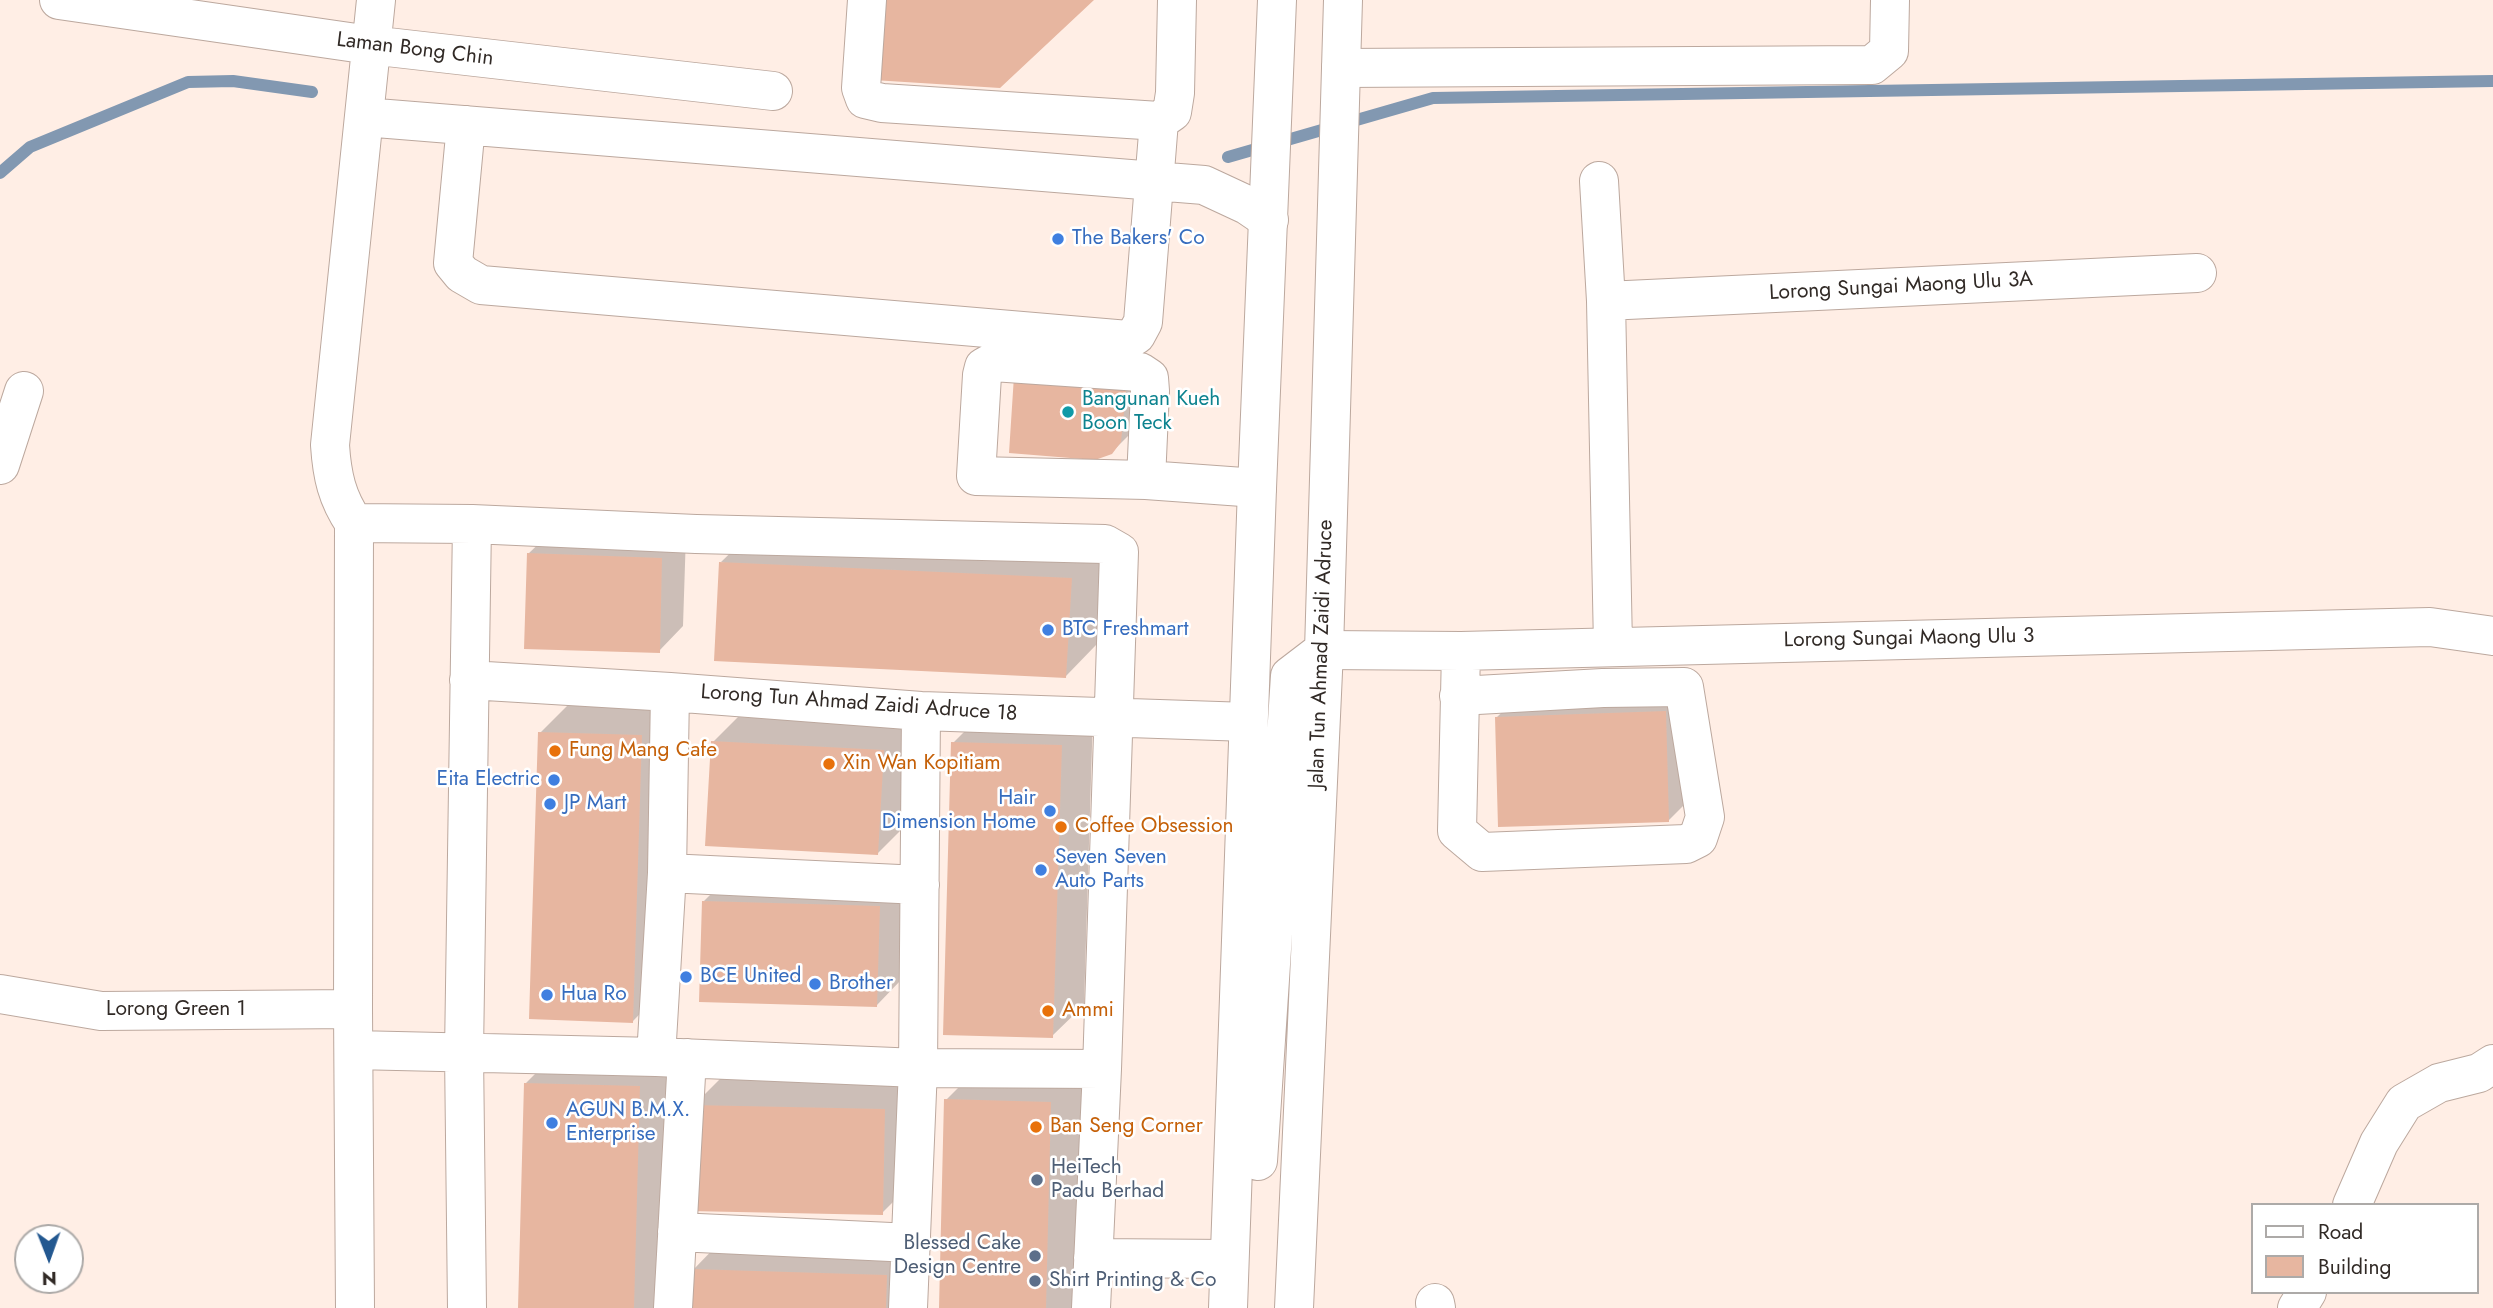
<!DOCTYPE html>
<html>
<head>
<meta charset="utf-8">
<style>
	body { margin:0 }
	#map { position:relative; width:2493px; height:1308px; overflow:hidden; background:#ffeee5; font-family:Jost,sans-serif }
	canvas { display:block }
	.legend { position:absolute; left:2251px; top:1203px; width:228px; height:91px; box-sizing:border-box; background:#fff; border:2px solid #adaaa8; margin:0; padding:9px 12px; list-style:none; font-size:21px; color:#312a26 }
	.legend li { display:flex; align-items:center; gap:14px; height:35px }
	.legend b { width:35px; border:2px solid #adaaa8 }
	.north { position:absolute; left:14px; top:1224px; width:70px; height:70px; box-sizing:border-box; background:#fff; border:2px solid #adaaa8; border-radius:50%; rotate:179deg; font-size:19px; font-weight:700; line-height:28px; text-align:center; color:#312a26 }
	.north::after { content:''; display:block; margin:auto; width:24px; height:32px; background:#235890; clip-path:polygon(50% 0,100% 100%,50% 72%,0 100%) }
</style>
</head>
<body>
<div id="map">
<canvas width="2493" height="1308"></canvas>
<ul class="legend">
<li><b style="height:9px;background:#fff"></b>Road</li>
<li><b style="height:19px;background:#e7b6a0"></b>Building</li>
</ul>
<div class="north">N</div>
</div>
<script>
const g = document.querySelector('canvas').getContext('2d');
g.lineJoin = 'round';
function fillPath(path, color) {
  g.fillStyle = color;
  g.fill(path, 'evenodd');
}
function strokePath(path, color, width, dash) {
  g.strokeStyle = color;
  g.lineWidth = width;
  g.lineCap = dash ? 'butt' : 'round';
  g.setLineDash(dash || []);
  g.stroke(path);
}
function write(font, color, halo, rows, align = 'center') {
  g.font = font + ' Jost,sans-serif';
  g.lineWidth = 5;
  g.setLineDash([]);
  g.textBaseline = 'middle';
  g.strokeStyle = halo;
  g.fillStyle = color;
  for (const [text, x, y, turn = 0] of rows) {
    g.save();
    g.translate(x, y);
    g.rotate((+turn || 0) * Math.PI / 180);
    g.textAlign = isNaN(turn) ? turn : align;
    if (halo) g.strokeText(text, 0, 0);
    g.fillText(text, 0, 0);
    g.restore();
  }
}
fillPath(new Path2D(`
	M1151 358 1136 428 1111 453 1016 376Z
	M553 530 686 534 683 626 659 651 528 554Z
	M753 531 1103 547 1097 644 1066 676 721 562Z
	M1690 687 1693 796 1668 821 1497 717 1522 693Z
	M572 701 673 704 664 989 633 1021 540 733Z
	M985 711 1093 714 1084 1005 1052 1036 953 743Z
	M738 717 908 726 902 829 877 854 713 742Z
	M728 877 904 882 901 980 877 1005 704 901Z
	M557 1052 671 1055 664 1308H519L525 1084Z
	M978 1068 1082 1071 1076 1308H941L946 1100Z
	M725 1074 917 1078 914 1181 882 1213 693 1106Z
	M724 1238 918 1244 916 1308H691L693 1270Z`), '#0003');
strokePath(new Path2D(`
	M1228 157 1433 98 2493 81
	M0 173 30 147 188 82 233 81 312 92`), '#8298b1', 12);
fillPath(new Path2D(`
	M877 0H1094L1000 88 873 80Z
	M1014 376 1127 382 1121 442 1112 454 1095 460 1009 453Z
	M527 553 662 558 660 653 524 649Z
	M719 562 1072 578 1066 678 714 661Z
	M1666 711 1669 822 1498 827 1495 717Z
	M538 732 642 735 633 1023 529 1019Z
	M711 741 884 750 878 855 705 846Z
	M951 742 1062 745 1053 1038 943 1035Z
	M702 901 880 906 877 1007 699 1002Z
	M524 1083 640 1086 634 1308H518Z
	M944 1099 1051 1102 1046 1308H939Z
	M691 1105 885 1109 883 1215 689 1211Z
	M691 1269 887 1275 886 1308H689Z`), '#e7b6a0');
const minor = new Path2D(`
	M59 0 370 45 773 91
	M867 0 861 88 865 99 882 103 1159 121 1172 112 1175 93 1177 0
	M1341 68 1872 65 1889 51 1890 0
	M364 117 1204 185 1247 205 1269 220
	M466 125 453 263 462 274 481 285 1128 340 1136 335 1143 322 1159 121
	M1599 181 1606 301 1613 646
	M1606 301 2197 273
	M0 465 24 391
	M1146 480 1150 391 1149 378 1140 372 993 362 984 367 982 375 976 476 1146 480 1257 488
	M354 523 472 524 696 534 1105 544 1119 552 1102 1069 1091 1308
	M1324 650 1461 651 2430 627 2493 636
	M469 680 670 692 921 711 1248 722
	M1459 696 1603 688 1684 687 1705 817 1698 838 1686 844 1482 852 1457 831 1461 651
	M667 873 920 885
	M0 994 101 1011 353 1009
	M354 1050 656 1057 918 1068 1102 1069
	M656 1057 667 873 670 692
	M2352 1205 2379 1143 2404 1103 2439 1083 2479 1073 2493 1064
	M677 1232 912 1243
	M1093 1258 1229 1259
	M1435 1303 1436 1308
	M355 1308 353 1009 354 523C337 498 332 476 330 445L376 0
	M467 1308 464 1052 472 524
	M673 1308 687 1058
	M908 1308 918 1068 921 711
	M2297 1308 2307 1292`);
const major = new Path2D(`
	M1258 1161 1290 676 1324 650
	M1228 1308 1257 488 1277 0
	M1294 1308 1324 650 1343 0`);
strokePath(minor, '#bca89e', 40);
strokePath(major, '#bca89e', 40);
strokePath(minor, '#fff', 38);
strokePath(major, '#fff', 38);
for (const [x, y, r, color] of [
	[1058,239,7,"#3f7fe0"],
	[1068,412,7,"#0f9aa8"],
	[1048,630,7,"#3f7fe0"],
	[555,751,7,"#e8710a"],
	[829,764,7,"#e8710a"],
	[554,780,7,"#3f7fe0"],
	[550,804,7,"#3f7fe0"],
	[1050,811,7,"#3f7fe0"],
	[1061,827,7,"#e8710a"],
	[1041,870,7,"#3f7fe0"],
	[686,977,7,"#3f7fe0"],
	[815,984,7,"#3f7fe0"],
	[547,995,7,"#3f7fe0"],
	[1048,1011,7,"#e8710a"],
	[552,1123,7,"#3f7fe0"],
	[1036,1127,7,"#e8710a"],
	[1037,1180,7,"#5c6f8a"],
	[1035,1256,7,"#5c6f8a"],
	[1035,1281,7,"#5c6f8a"]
]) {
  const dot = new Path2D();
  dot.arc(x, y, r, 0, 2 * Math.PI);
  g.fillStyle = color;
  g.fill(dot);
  strokePath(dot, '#fff', 2.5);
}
write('21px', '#312a26', '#fff', [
	["Laman Bong Chin",415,50,7],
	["Lorong Sungai Maong Ulu 3A",1901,287,-3],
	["Lorong Sungai Maong Ulu 3",1909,639,-1],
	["Jalan Tun Ahmad Zaidi Adruce",1322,654,-88],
	["Lorong Tun Ahmad Zaidi Adruce 18",859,704,4],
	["Lorong Green 1",176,1010]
]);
write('21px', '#366cbe', '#fff', [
	["The Bakers' Co",1072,239],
	["BTC Freshmart",1062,630],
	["Eita Electric",540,780,"right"],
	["Hair",1036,799,"right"],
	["Dimension Home",1036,823,"right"],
	["JP Mart",564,804],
	["Seven Seven",1055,858],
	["Auto Parts",1055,882],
	["BCE United",700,977],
	["Brother",829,984],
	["Hua Ro",561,995],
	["AGUN B.M.X.",566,1111],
	["Enterprise",566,1135]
], 'left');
write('21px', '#0d838f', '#fff', [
	["Bangunan Kueh",1082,400],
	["Boon Teck",1082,424]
], 'left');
write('21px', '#c56008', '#fff', [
	["Fung Mang Cafe",569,751],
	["Xin Wan Kopitiam",843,764],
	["Coffee Obsession",1075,827],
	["Ammi",1062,1011],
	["Ban Seng Corner",1050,1127]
], 'left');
write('21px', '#4e5e75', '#fff', [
	["HeiTech",1051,1168],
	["Padu Berhad",1051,1192],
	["Blessed Cake",1021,1244,"right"],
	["Design Centre",1021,1268,"right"],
	["Shirt Printing & Co",1049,1281]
], 'left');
</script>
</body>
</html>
